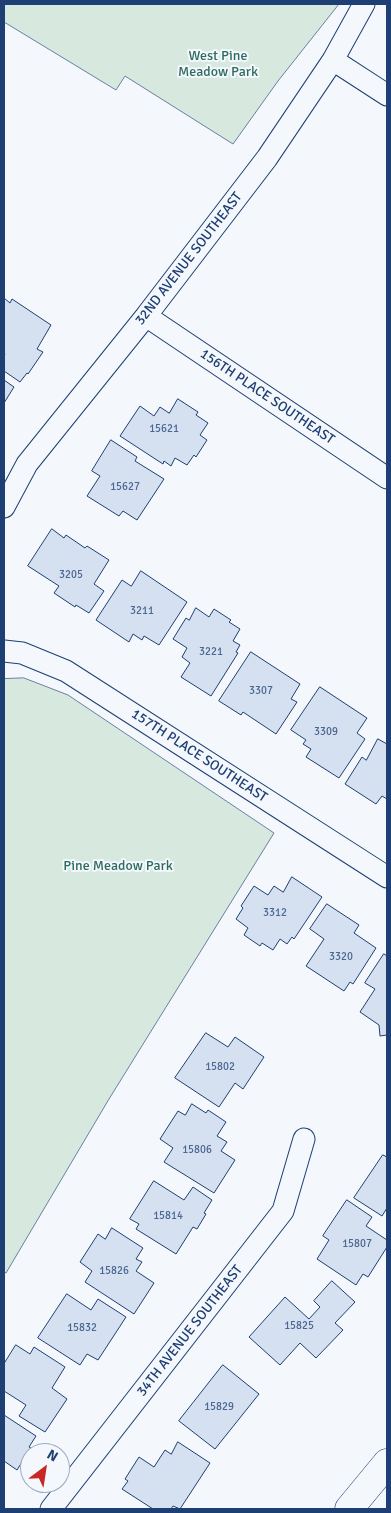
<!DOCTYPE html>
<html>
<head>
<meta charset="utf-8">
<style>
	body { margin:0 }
	#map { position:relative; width:391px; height:1513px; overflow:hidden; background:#f4f7fb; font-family:Signika,sans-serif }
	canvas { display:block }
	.frame { position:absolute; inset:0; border:5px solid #1d3f73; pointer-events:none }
	.north { position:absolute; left:20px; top:1443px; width:50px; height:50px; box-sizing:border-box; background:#f4f7fb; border:1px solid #9eadc5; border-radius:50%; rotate:31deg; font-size:14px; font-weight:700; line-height:20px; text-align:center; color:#1d3f73 }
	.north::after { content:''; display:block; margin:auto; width:18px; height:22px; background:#c62828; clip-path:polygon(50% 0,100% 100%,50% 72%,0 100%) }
</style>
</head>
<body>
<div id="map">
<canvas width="391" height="1513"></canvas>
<div class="frame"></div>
<div class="north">N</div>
</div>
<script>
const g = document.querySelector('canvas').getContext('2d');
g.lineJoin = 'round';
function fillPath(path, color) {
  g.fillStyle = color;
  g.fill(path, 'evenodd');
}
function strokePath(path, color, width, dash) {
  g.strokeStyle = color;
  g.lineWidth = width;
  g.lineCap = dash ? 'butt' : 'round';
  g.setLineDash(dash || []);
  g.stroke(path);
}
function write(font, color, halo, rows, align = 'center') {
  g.font = font + ' Signika,sans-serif';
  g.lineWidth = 4;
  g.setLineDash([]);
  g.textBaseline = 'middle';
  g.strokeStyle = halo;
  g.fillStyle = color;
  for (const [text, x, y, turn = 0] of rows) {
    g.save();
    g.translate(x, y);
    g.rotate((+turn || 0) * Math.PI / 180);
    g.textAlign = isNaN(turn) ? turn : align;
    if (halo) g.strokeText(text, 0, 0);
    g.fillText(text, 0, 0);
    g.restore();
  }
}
const green = new Path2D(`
	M4 4H339L278 81 233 144 125 76 116 90 4 22Z
	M24 678 68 695 274 833 109 1099 6 1273 4 1272V679Z`);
fillPath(green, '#d7e8df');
strokePath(green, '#687fa3', 1);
const building = new Path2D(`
	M4 298 10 303 12 299 51 325 37 349 43 352 28 374 27 373 20 382 4 371V356L5 354 4 353Z
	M4 380 14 387 4 403Z
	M178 399 198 412 196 415 208 423 200 435 207 440 196 457 194 455 187 465 175 458 171 466 164 461 163 464 120 436 140 406 154 416 160 407 169 413Z
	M111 440 137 457 135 461 164 479 137 520 123 511 119 516 87 496 100 476 92 471Z
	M52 529 64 538 66 535 85 548 87 546 109 560 94 584 104 591 89 613 76 605 75 607 54 593 59 586 28 566Z
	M141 571 187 602 159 645 144 636 142 640 133 634 129 642 96 620 122 580 131 586Z
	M196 608 209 617 214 609 231 620 229 622 240 629 233 641 240 645 236 652 238 653 211 696 181 677 190 663 182 657 187 648 173 639 186 618 189 620Z
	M251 652 300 684 291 699 297 702 276 734 243 712 241 715 219 701Z
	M320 687 367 718 357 733 365 739 339 778 306 757 311 749 303 744 306 740 291 730Z
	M378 739 387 744V799L382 796 376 804 345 784 362 757 366 760Z
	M292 877 322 897 294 939 292 937 287 944 280 939 273 950 262 943 260 946 244 935 248 928 236 919 243 908 241 906 254 886 268 895 274 886 283 892Z
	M327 904 359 925 354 933 376 948 353 984 350 982 344 991 306 966 324 939 310 929Z
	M384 954 387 956V1035L380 1036 379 1025 360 1012 375 989 365 983Z
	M206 1033 228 1047 235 1037 264 1057 243 1089 235 1083 219 1107 175 1078Z
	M192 1104 206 1113 208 1110 226 1122 217 1136 227 1142 221 1151 235 1160 214 1193 164 1162 173 1148 160 1139 178 1111 185 1115Z
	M383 1155 387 1157V1208L382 1216 354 1198Z
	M154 1181 184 1200 193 1187 212 1200 204 1213 206 1214 197 1229 193 1227 176 1254 136 1229 139 1224 130 1219Z
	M347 1200 372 1217 366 1226 387 1240V1247L368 1277 363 1274 356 1285 317 1259 329 1240 323 1236Z
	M112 1228 143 1248 136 1259 142 1262 136 1271 154 1283 134 1314 85 1282 92 1271 80 1262 98 1234 105 1239Z
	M332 1281 355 1302 335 1323 343 1330 316 1358 300 1343 280 1365 249 1337 285 1297 309 1319 320 1307 314 1301Z
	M67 1294 91 1310 98 1299 126 1317 98 1360 87 1354 80 1365 38 1338Z
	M16 1345 30 1354 34 1347 65 1367 52 1388 67 1399 45 1432 19 1416 26 1405 4 1391V1364Z
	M223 1365 259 1394 215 1449 179 1421Z
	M4 1415 36 1436 29 1447 31 1448 17 1470 4 1461Z
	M178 1442 210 1463 180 1509 173 1506 171 1509H153L122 1489 128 1481 125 1479 139 1457 154 1467 165 1450 171 1454Z`);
fillPath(building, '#d5e0f0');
strokePath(building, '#1d3f73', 1);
const minor = new Path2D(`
	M333 60 387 95
	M146 316 387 478
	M4 507 27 464 146 316 267 158 333 60 364 4
	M4 651 22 653 66 671 387 877
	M51 1509 283 1211 304 1139`);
const tertiary = new Path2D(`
	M349 1509 387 1463`);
strokePath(minor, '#1d3f73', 23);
strokePath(tertiary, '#1d3f73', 29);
strokePath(minor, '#f4f7fb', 21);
strokePath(tertiary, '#f4f7fb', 28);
write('11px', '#4b6792', null, [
	["15621",164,429],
	["15627",125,487],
	["3205",71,575],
	["3211",142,611],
	["3221",211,652],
	["3307",261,691],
	["3309",326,732],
	["3312",275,913],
	["3320",341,957],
	["15802",220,1067],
	["15806",197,1150],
	["15814",168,1216],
	["15807",357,1244],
	["15826",114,1271],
	["15825",299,1326],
	["15832",82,1328],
	["15829",219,1407]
]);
write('14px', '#2c6c60', '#f4f7fb', [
	["West Pine",218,56],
	["Meadow Park",218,72],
	["Pine Meadow Park",118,866]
]);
write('14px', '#1d3f73', '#f4f7fb', [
	["32ND AVENUE SOUTHEAST",189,259,-52],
	["156TH PLACE SOUTHEAST",267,397,34],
	["157TH PLACE SOUTHEAST",199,756,33],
	["34TH AVENUE SOUTHEAST",190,1331,-52]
]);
</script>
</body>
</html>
